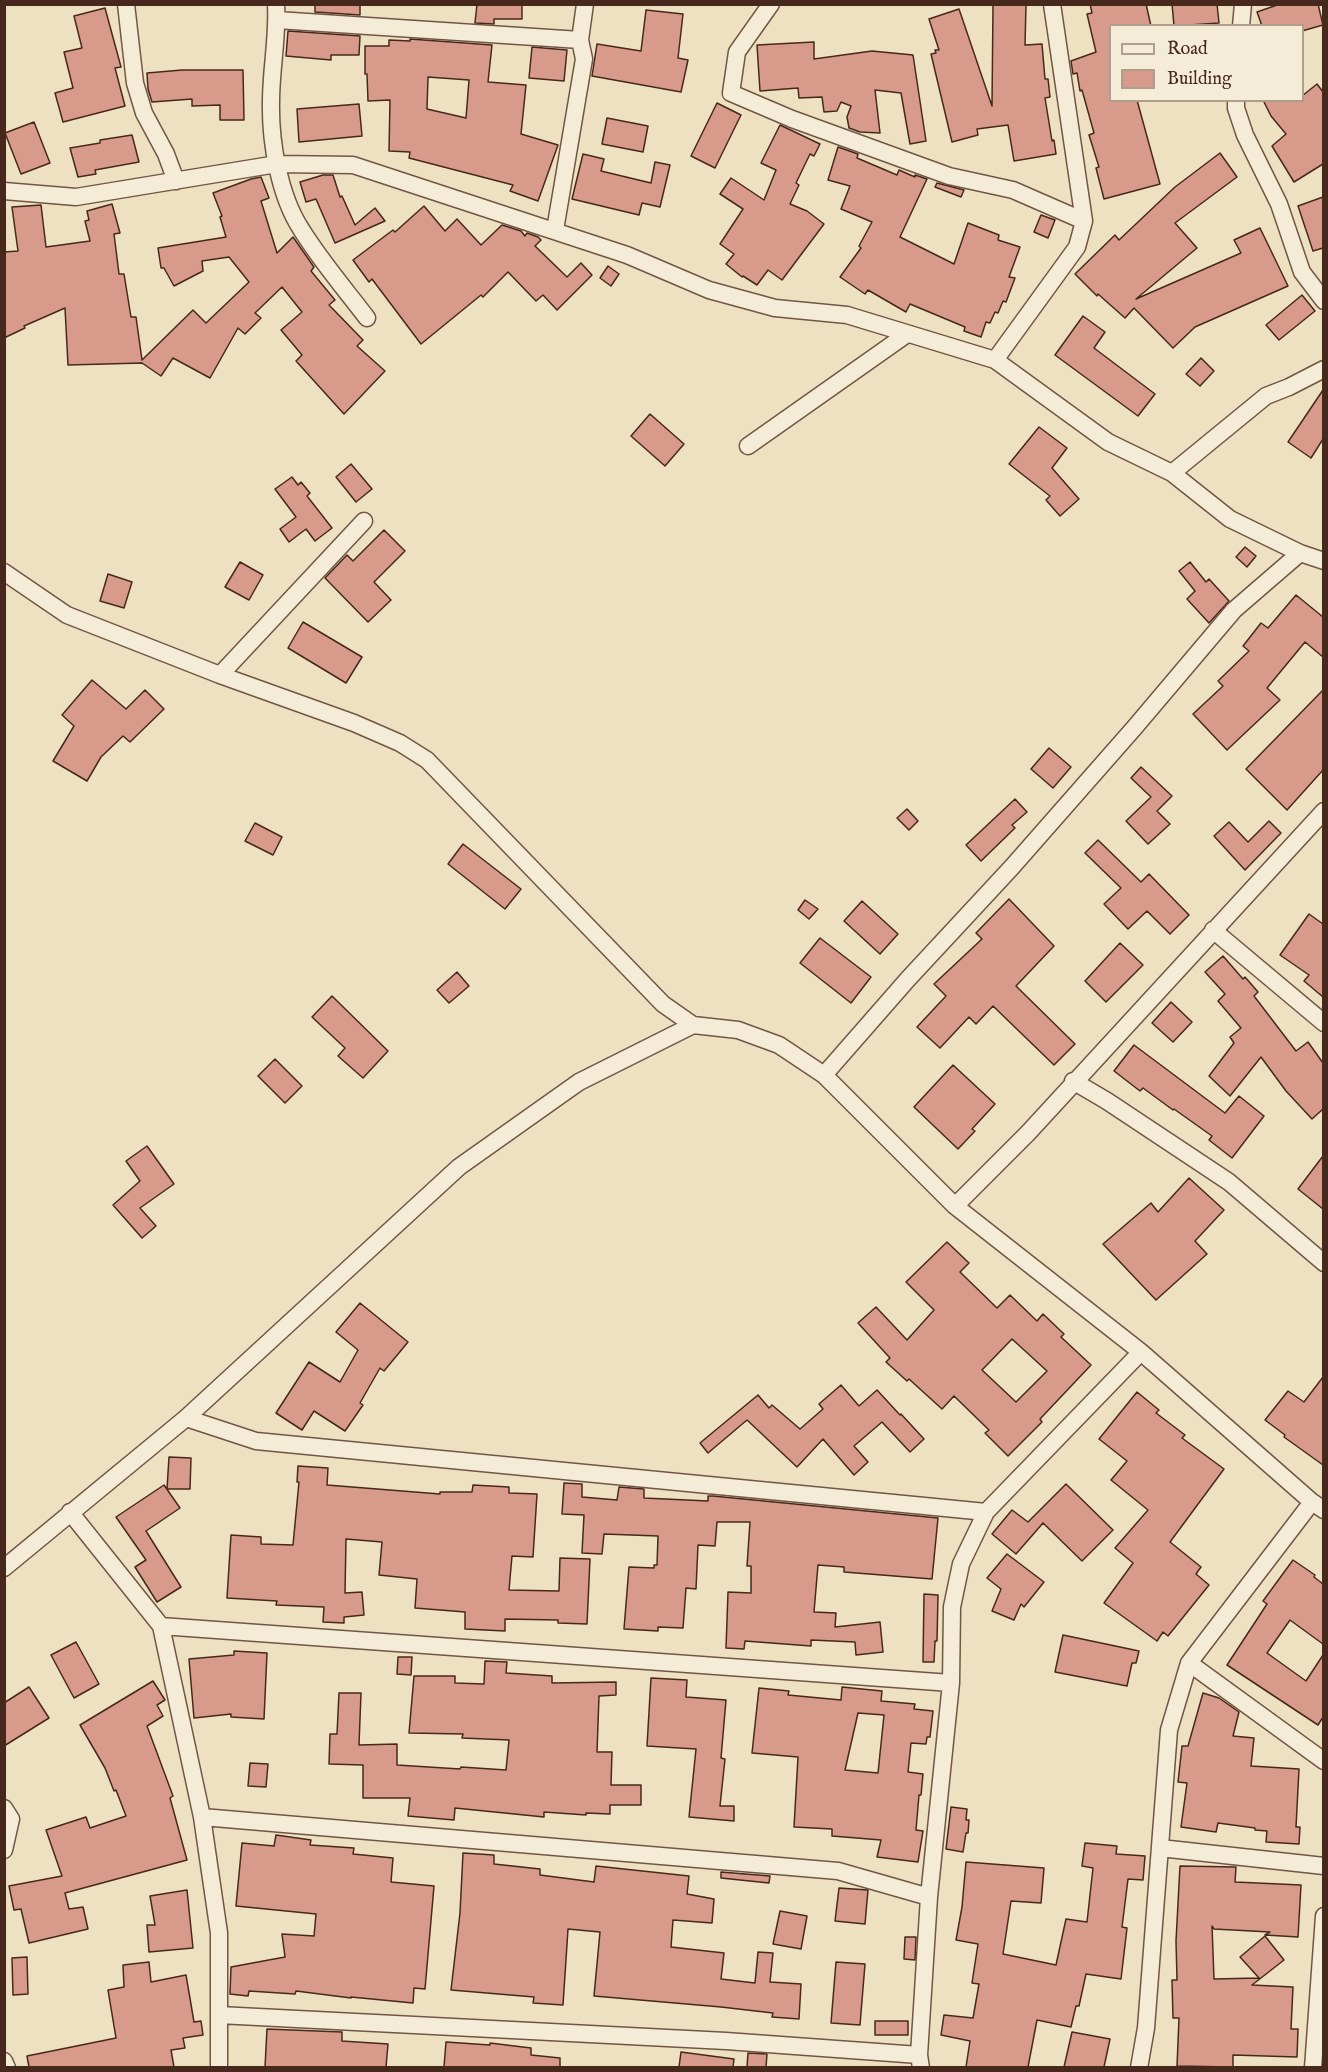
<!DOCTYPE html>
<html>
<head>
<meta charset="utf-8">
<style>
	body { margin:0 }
	#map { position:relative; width:1328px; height:2072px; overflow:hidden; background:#eee1c1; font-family:"IM FELL English",serif }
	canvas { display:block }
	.frame { position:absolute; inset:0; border:6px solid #47281c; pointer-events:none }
	.legend { position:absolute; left:1109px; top:24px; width:195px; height:78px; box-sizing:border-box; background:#f4ecd7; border:2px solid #af9e8c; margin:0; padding:8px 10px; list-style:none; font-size:18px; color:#47281c }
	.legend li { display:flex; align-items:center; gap:12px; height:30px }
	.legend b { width:30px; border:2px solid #af9e8c }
</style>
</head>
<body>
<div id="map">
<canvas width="1328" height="2072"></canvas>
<div class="frame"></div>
<ul class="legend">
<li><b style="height:8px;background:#f4ecd7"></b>Road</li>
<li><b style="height:16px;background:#d89b8b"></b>Building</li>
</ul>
</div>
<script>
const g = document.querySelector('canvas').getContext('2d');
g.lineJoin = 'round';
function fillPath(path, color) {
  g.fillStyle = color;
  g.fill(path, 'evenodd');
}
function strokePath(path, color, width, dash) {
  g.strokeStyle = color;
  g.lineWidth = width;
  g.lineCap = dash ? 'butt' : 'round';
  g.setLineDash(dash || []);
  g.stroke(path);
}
const building = new Path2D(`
	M315 4H360V15L315 12Z
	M477 4H522V19H494V24L475 23Z
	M1090 4H1146L1151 26H1110V100H1137L1160 184 1104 199 1096 168 1099 167 1089 135 1094 133 1082 90 1080 91 1077 73 1073 74 1071 61 1096 52 1087 14 1092 13Z
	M1172 4H1217L1219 23 1174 26Z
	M1280 4H1318L1323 25 1302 31V26H1262L1257 12Z
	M993 5H1026L1025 45 1042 44 1045 79H1048L1050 97 1045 98 1052 141 1054 140 1056 154 1014 161 1008 125 977 129 978 135 952 142 931 54 936 53 935 50H939L929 19 959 9 992 106Z
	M105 8 121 67 115 68 125 106 63 122 55 93 73 88 64 52 82 48 74 16Z
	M646 10 683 14 678 58 688 60 681 92 592 76 597 44 641 51Z
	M288 31 360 36 359 55H331V60L286 56Z
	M410 39 492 45 488 82 526 85 521 134 558 145 538 201 510 191 513 185 409 158 410 152 389 151 390 100 368 101 367 74H365V46H389V40L410 41ZM428 77 469 80 466 118 427 109Z
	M814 42V59L872 51 913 55 926 141 910 144 901 93 875 90 880 133 860 132 849 128 847 117 851 106 841 102 837 111 824 112 822 97 799 98 798 88 760 91 757 45Z
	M532 47 567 50 564 81 529 78Z
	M182 70H243L244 120H220V105L192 106V99L152 102 148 89 147 73Z
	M1317 84 1323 92V164L1294 182 1272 146 1286 134 1271 116 1263 100H1302V96Z
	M717 103 741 115 715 168 691 156Z
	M359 104 362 136 299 142 297 109Z
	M607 118 648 126 643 152 602 144Z
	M34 122 50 163 21 174 5 133Z
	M780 125 820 144 814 156 810 154 796 183 799 185 790 204 807 211 824 224 782 280 768 270 757 285 743 276 742 277 726 264 734 254 720 244 743 209 720 194 731 178 764 200 776 170 761 163Z
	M132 135 139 162 95 170 96 174 78 177 70 148 100 143V140Z
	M838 147 858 154 857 158 897 175 899 170 915 177V175L927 179 900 237 954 264 968 223 999 235 998 240 1020 247 1009 277 1015 278 1006 302 1003 301 998 313 995 312 990 323 986 322 981 337 964 331 965 327 910 304 906 312 868 290 865 294 840 277 861 248 859 246 872 222 841 209 850 186 828 180Z
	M1220 153 1237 177 1175 223 1197 248 1136 299 1241 253 1234 240 1260 228 1288 286 1195 327 1173 348 1134 308 1125 318 1098 294 1097 296 1075 274 1115 235 1119 240 1175 187Z
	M583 154 604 159 601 171 651 183 655 162 670 165 660 207 642 203 639 215 572 199Z
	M323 175H333L340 197 342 196 355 225 375 208 385 221 335 243 316 199 306 202 300 182Z
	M261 177 269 198 261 201 277 253 293 237 314 267 311 271 335 300 329 305 363 340 357 346 385 371 344 414 296 361 302 355 281 330 302 312 282 287 255 313 261 318 245 334 238 328 210 378 173 358 161 376 142 363 68 365 65 308 24 326 25 328 4 338V252L18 251 12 207 41 205 46 247 90 241 85 221 89 220 87 211 112 204 120 233 114 234 119 274H124L131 317H136L142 360 193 310 206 323 249 282 229 257 202 261 203 271 174 286 164 268H161L158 248 226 237 220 217 222 216 213 193 251 179Z
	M937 183 964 190 961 197 935 187Z
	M1323 197V248L1313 251 1298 206Z
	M424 206 445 231 457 219 481 245 502 225 521 231 525 236 527 233 538 237 541 240 535 246 567 277 581 263 592 275 557 310 543 295 536 301 508 272 483 297 481 295 421 344 372 279 369 282 353 260 393 230 395 232Z
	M1041 215 1055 220 1048 238 1034 232Z
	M608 266 619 274 611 286 600 278Z
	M1302 295 1315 311 1279 340 1266 325Z
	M1083 316 1105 332 1094 348 1155 394 1138 416 1055 355Z
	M1201 358 1214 371 1200 386 1186 374Z
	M1323 390V439L1311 458 1288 442Z
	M650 414 684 444 665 466 631 436Z
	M1039 427 1067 448 1052 468 1079 499 1060 516 1046 500 1050 496 1009 464Z
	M351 464 372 489 356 502 336 477Z
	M292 477 298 485 301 482 310 493 307 496 332 528 315 541 306 529 289 542 280 529 296 517 275 489Z
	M384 530 405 551 374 582 391 600 368 622 325 578 347 555 353 561Z
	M1245 547 1256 556 1247 567 1236 557Z
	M240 562 263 575 249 600 225 587Z
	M1190 562 1206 582 1209 579 1229 601 1209 623 1187 599 1195 591 1179 571Z
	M108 574 132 582 124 608 100 601Z
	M1296 595 1323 617V657L1305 642 1267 688 1280 700 1227 750 1193 714 1223 686 1218 681 1249 651 1243 646 1261 623 1268 628Z
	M303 622 362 657 346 683 288 648Z
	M92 680 126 709 145 690 164 709 130 742 123 736 101 757 87 781 53 761 74 726 62 715Z
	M1323 690V770L1287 810 1246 769Z
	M1049 748 1071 767 1053 788 1031 769Z
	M1141 767 1172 796 1157 811 1170 824 1148 844 1126 821 1151 797 1131 778Z
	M1015 799 1027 812 1012 825 1015 828 981 861 966 845Z
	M907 809 918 821 909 830 897 818Z
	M1269 821 1281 833 1245 870 1214 836 1229 822 1248 842Z
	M255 823 282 837 273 855 245 841Z
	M1098 840 1141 882 1149 874 1189 915 1170 934 1147 911 1128 929 1104 904 1121 888 1085 853Z
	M463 844 521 889 505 909 448 864Z
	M1009 899 1054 946 1016 986 1075 1044 1054 1065 993 1006 976 1024 969 1017 940 1048 917 1027 946 996 934 984 982 939 976 933Z
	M805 900 818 909 809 919 798 910Z
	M862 901 898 934 880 954 844 921Z
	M1309 914 1323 924V997L1304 981 1309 975 1280 955Z
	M820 938 871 977 851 1003 800 963Z
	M1120 943 1143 965 1106 1002 1085 981Z
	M1223 956 1243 979 1245 977 1258 992 1254 996 1296 1051 1308 1042 1323 1063V1109L1312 1119 1286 1091 1261 1057 1230 1096 1209 1076 1234 1043 1230 1037 1241 1028 1218 1001 1225 994 1205 972Z
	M457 972 469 986 449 1003 437 990Z
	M332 996 388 1051 363 1078 338 1056 345 1048 312 1017Z
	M1171 1002 1192 1022 1173 1042 1152 1023Z
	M1134 1045 1225 1113 1239 1096 1264 1116 1232 1158 1209 1140 1212 1136 1174 1109 1173 1110 1143 1088 1140 1091 1114 1071Z
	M275 1059 302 1086 285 1103 258 1076Z
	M953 1065 995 1104 972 1129 975 1131 958 1149 914 1107Z
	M147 1146 174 1184 140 1208 156 1226 142 1238 113 1205 140 1181 126 1161Z
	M1323 1156V1209L1298 1189Z
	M1189 1178 1224 1210 1195 1241 1207 1254 1156 1300 1103 1244 1151 1203 1158 1212Z
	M947 1242 969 1263 960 1272 997 1308 1010 1295 1037 1321 1043 1314 1064 1334 1061 1337 1091 1365 1040 1419 1042 1422 1008 1456 985 1433 989 1430 954 1396 942 1409 909 1379 907 1381 886 1362 890 1358 858 1323 876 1307 907 1340 934 1310 906 1282ZM1012 1339 1047 1371 1016 1402 982 1370Z
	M360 1303 408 1342 384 1371 380 1368 360 1403 363 1405 345 1431 314 1411 302 1430 276 1413 309 1362 340 1382 358 1350 336 1332Z
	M1323 1377V1465L1284 1437 1285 1435 1265 1420 1288 1391 1304 1402Z
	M841 1385 859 1406 877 1390 900 1415 901 1414 924 1439 910 1452 882 1422 854 1446 868 1462 854 1475 823 1439 797 1467 747 1420 708 1453 700 1443 758 1395 769 1408 772 1405 800 1429 823 1409 819 1404Z
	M1137 1392 1159 1410 1156 1413 1185 1435 1182 1438 1224 1469 1170 1542 1201 1567 1196 1574 1209 1585 1168 1636 1163 1632 1157 1641 1104 1603 1133 1563 1115 1548 1148 1510 1111 1480 1127 1461 1099 1439Z
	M169 1457 191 1458 190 1489H167Z
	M298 1466 328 1468 327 1485 440 1494V1492H472L473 1485 509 1487V1493L537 1494 533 1557 512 1556 509 1590 559 1591 560 1558 590 1559 587 1624 558 1623V1620L505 1619V1631L465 1629V1612L415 1608 417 1579 379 1575 382 1542 346 1539 345 1593 362 1592 364 1615 344 1617V1623L323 1622 324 1607 276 1605 277 1601 227 1598 231 1535 261 1537V1544L293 1545 299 1482H297Z
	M564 1483 582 1484V1497L617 1500 619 1487 644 1489V1498L708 1501V1496H713L938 1518 932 1579 844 1572V1567L818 1565 814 1612 836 1613 835 1627 880 1622 883 1652 856 1655 855 1642 811 1640V1646L745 1641 744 1649 726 1648 728 1592 751 1593V1566H747L750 1522H717L715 1546 698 1545 696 1589 686 1588 683 1628 658 1627V1631L624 1629 629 1567 654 1568V1565H657L658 1536 604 1534 602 1554 582 1553 584 1515 562 1514Z
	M1066 1484 1113 1530 1082 1561 1043 1523 1016 1554 992 1534 1012 1510 1028 1522Z
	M164 1485 180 1508 146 1531 181 1587 157 1602 135 1567 146 1560 116 1517Z
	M1007 1554 1044 1582 1024 1607 1021 1604 1014 1620 992 1611 1001 1589 987 1578Z
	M1293 1560 1315 1575 1314 1577 1323 1584V1644L1290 1620 1267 1653 1306 1681 1323 1655V1717L1318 1725 1227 1665 1267 1604 1263 1601Z
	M924 1594 938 1595 937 1641H935L934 1662H923Z
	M1063 1635 1139 1651 1136 1663H1132L1127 1686 1055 1672Z
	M76 1642 99 1684 74 1698 51 1655Z
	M234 1651 267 1653 264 1719 231 1717V1714L194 1718 189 1659 234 1655Z
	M398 1657H412L411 1675 397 1674Z
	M485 1661 507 1662 506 1673 552 1676V1683L616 1682V1695L599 1696 597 1752H612L611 1785H641V1805H610V1814L586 1813V1815L544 1812V1817L455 1808 454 1820 408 1816 410 1798H363V1765L329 1764 330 1734H337L339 1693H361L359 1745 397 1744V1765L460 1769 461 1767 506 1770 509 1740 462 1738 463 1734 409 1733 414 1676H455V1683L484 1684Z
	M651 1678 687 1680 686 1697 726 1700 721 1758 725 1759 720 1806H734V1821L689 1817 696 1749 647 1746Z
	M153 1681 165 1700 157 1705 163 1716 147 1726 173 1796 170 1798 187 1860 65 1893 69 1909 83 1907 88 1929 29 1943 21 1909 14 1910 9 1886 62 1876 46 1830 86 1817 90 1828 126 1816 116 1790 114 1791 105 1768 80 1725Z
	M29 1687 49 1718 4 1746V1703Z
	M842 1687 882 1691 881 1701 915 1704 914 1709 933 1711 930 1737H927L926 1744 911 1743 908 1772 923 1774 921 1795H919L916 1830 923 1831 918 1862 877 1857 881 1840 832 1836V1829L794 1827 798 1757 752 1753 759 1688 789 1691 788 1695 841 1700ZM858 1713 884 1715 878 1773 845 1770Z
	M1203 1693 1219 1698 1239 1712 1233 1736 1254 1738 1251 1766 1299 1769 1296 1827H1300L1299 1844 1266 1842 1267 1831 1255 1830V1828L1218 1823 1216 1832 1181 1827 1187 1783 1178 1782 1182 1746H1188Z
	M250 1763 268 1764 266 1787 248 1786Z
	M951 1807 967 1809 966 1820H969L968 1833H966L963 1852 946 1849Z
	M276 1835 311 1840 310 1845 354 1848 353 1854 393 1858 391 1882 434 1886 425 1989 414 1988 413 2003 351 1997V1998L296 1991 295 1994 249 1991 248 1996 230 1994 231 1967 285 1957 282 1934 314 1936 316 1914 236 1906 242 1843 274 1846Z
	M1085 1843 1117 1846 1116 1854 1145 1856 1143 1880 1128 1879 1122 1927 1127 1928 1121 1979 1086 1974 1079 2006H1076L1071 2027 1037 2020 1028 2067H966L970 2041 941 2035 944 2015 973 2018 979 1984 972 1983 978 1944 956 1940 962 1907 966 1862 1044 1868 1041 1903 1011 1901 1003 1954 1056 1965 1066 1919 1087 1922 1093 1868 1082 1866Z
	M463 1853 494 1855V1864L540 1869V1875L594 1882 596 1866 689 1876 687 1894 714 1899 712 1923 673 1920 671 1947 724 1953 721 1979 755 1983 758 1952 773 1953 770 1982 801 1984 799 2019 772 2017 773 2013 721 2007 594 1996 600 1932 568 1929 563 2005 533 2003 534 1997 451 1990 460 1913Z
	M1180 1866 1236 1867 1235 1882 1301 1885 1298 1937 1265 1935 1270 1932 1214 1929 1212 1926 1214 1979 1259 1978 1240 1957 1265 1936 1284 1960 1252 1985 1293 1987 1291 2029H1298L1297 2057 1233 2055V2067L1177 2066 1179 2018H1173L1172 1980H1177L1176 1941Z
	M721 1872 770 1876 769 1883 721 1878Z
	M839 1888 868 1890 865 1924 835 1921Z
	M187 1890 193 1948 149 1952 147 1925H155L150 1896Z
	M780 1911 807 1916 801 1949 773 1944Z
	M905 1937H916L915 1960 904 1959Z
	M27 1957 28 1994 13 1995 12 1958Z
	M149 1962 151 1982 186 1975 194 2022 201 2021 203 2035 183 2038 185 2048 171 2050 174 2067H29L27 2056 116 2038 108 1990 124 1987 123 1965Z
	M836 1962 865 1964 860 2025 831 2023Z
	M875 2021H908V2035H875Z
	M267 2029 342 2032V2041L388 2044 386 2067H265Z
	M1072 2032 1110 2039 1104 2067H1064Z
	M446 2042 490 2045V2043L531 2048V2055L560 2058V2067H444Z
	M681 2052 734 2059 733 2067H679Z
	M748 2053 767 2054 766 2067H747Z`);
fillPath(building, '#d89b8b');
strokePath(building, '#47281c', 1.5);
const street = new Path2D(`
	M126 4 135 83 144 113 166 154 176 181
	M276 4C278 37 271 69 271 101 270 141 279 195 301 229 320 260 345 289 367 318
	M771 4 737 52 731 93 792 119 949 176 1013 190 1084 221
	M277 20 580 40
	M1241 26 1243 4
	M1236 100V108L1245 135 1279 204 1302 272 1324 301
	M4 191 76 197 277 164 353 165 627 255 709 290 775 308 847 315 995 360 1108 442 1172 473
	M555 230 584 59 580 40 585 4
	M995 360 1077 247 1084 221 1052 4
	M1324 369 1289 387 1266 396 1172 473 1230 519 1300 553 1324 561
	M748 446 907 334
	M4 572 67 615 220 675 354 723 400 743 427 760 663 1004 693 1025 738 1030 779 1045 824 1075 955 1206 1141 1352 1312 1502 1324 1510
	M220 675 364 521
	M1213 930 1324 1023
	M824 1075 908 979 1012 867 1135 727 1234 610 1300 553
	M1073 1081 1107 1101 1229 1182 1324 1263
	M955 1206 1028 1133 1324 811
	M186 1418 459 1167 579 1082 693 1025
	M70 1512 161 1626 202 1817 219 1933V2068
	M4 1568 186 1418 256 1441 986 1512
	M161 1626 951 1683
	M1189 1663 1324 1761
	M4 1808 11 1819 4 1850
	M202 1817 838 1871 929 1897
	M1160 1848 1324 1866
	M219 2015 726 2041 919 2055
	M4 2061 7 2068
	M921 2068 919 2055 929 1897 951 1683 952 1607 961 1564 986 1512 1141 1352
	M1139 2068 1146 2028 1169 1730 1189 1663 1312 1502
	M1313 2068 1324 1916`);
strokePath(street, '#715645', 19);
strokePath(street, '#f4ecd7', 16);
</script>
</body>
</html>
